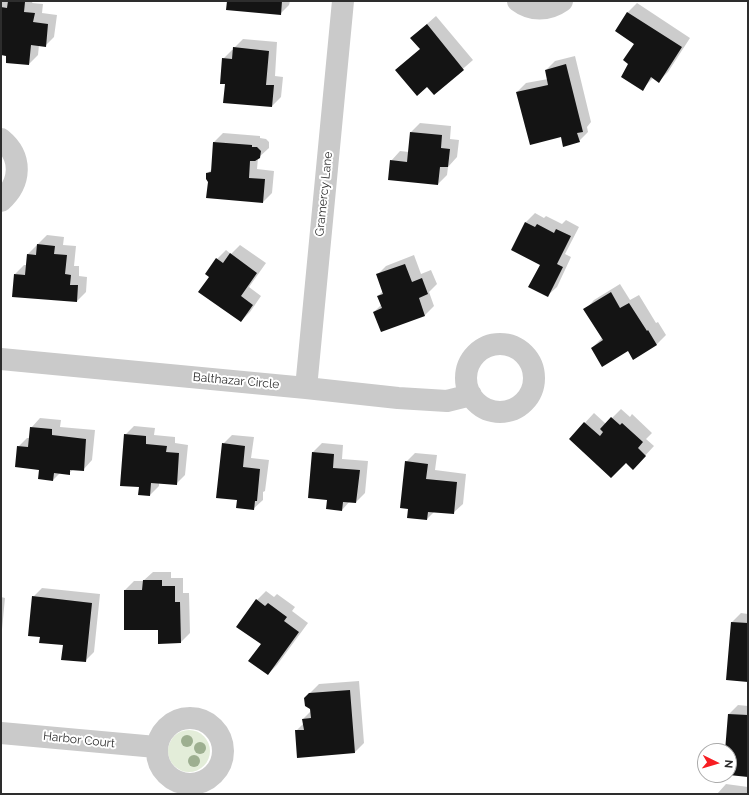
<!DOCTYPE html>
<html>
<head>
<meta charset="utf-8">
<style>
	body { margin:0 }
	#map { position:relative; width:749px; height:795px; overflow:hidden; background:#fff; font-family:Raleway,sans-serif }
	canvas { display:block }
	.frame { position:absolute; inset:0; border:2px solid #2d2d2d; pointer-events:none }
	.north { position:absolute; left:697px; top:743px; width:40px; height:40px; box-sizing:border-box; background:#fff; border:1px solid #ababab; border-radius:50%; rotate:95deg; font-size:11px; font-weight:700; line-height:16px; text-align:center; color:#2d2d2d }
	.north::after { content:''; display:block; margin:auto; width:14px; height:18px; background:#f71d22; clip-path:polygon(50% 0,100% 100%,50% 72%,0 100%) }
</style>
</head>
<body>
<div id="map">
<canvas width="749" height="795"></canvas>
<div class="frame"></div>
<div class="north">N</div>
</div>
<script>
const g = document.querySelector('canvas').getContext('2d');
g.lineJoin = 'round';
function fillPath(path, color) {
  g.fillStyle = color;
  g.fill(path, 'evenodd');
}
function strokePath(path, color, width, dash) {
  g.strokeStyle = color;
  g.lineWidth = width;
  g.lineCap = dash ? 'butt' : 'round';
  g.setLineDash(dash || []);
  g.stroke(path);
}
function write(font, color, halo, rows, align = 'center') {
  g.font = font + ' Raleway,sans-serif';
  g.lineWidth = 4;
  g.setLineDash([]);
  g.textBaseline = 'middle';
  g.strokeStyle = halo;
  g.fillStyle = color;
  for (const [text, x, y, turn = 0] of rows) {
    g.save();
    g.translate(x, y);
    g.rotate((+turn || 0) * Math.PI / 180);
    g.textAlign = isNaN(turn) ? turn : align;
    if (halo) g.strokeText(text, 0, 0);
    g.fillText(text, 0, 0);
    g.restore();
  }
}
fillPath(new Path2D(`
	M168 751a21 21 0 1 1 42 0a21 21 0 1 1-42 0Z`), '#e3edd9');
fillPath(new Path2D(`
	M1 1H33L32 3 43 4 42 13 57 15 54 37 45 46 39 45 38 55 29 64 7 55 1 54Z
	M228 1H290L289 5 280 14Z
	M637 3 690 38 668 72 659 81 653 78 642 89 635 44 616 31 628 12Z
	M436 16 473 60 434 94 421 49 411 38Z
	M243 39 277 42 275 76 283 77 281 97 272 106 226 83 223 59 232 50H234V48Z
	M575 56 591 122 587 127 588 132 579 141 562 136 517 92 526 83 548 79 546 70 555 61Z
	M420 123 451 126 450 139 459 140 457 157 448 167 447 175 438 184 391 161 400 151 409 152 411 132Z
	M223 133 260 136V138L266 139 269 142V148L258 158 257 169 274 171 272 193 263 202 209 182 207 174 212 169 214 142Z
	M535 213 544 218 546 216 562 224 566 220 579 227 565 254 571 257 557 287 547 296 541 264 513 250 526 222Z
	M47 235 64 237 63 245 76 246 74 266H79V276L87 277 86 292 77 301 15 274 24 265H27L28 254Z
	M240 245 266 263 249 287 261 296 250 312 241 321 210 277 217 259 226 250 231 254Z
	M414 255 421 274 431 270 437 284 429 292 434 306 425 315 381 331 374 312 381 305 378 296 383 291 377 275 386 266Z
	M620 284 630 300 639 295 656 323 658 322 666 335 657 344 633 359 628 350 592 348 602 338 585 310 594 300Z
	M621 409 630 417 632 414 652 433 646 439 654 446 642 459 626 462 570 439 594 413 606 424Z
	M40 418 61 420 60 427 95 430 92 460 83 470 74 469 69 473H60L53 480 18 447 27 438H30L31 428Z
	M134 426 155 428 154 435 175 437V443L188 445 185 475 176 484 159 482V486L150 495 140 486 125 435Z
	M232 435 254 437 251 458 269 460 265 491 263 492V500L253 509 238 499 223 444Z
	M322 443 343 445 342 459 368 461 365 493 356 502 350 501 342 510 328 499 313 452Z
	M415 453 437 455 435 470 466 474 463 504 453 513 435 511 427 519 406 462Z
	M153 572H171V578H183V593H189L190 633 181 642 159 629 125 590 134 581H143Z
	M42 588 100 594 94 652 85 661 64 644 41 636 33 597Z
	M266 591 274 597 277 594 295 607 292 611 308 623 277 665 268 674 262 644 257 600Z
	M1 597 5 598 1 640Z
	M741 613 748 614V681L732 622Z
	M359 681 364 743 355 752 296 731 304 723 303 719 311 711 305 698 319 684Z
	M738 705 748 706V776L729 774V751H726L729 714Z
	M726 784 748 787V794H717Z`), '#0003');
fillPath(new Path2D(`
	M8 1 25 2 24 12 35 13 33 22 48 24 46 47 31 45 29 65 6 63V56L1 55V7L7 8Z
	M227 1H282L281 15 226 10Z
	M627 12 682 47 659 83 651 77 643 91 621 77 628 64 623 60 634 44 615 31Z
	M427 24 464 70 434 95 427 87 417 96 395 70 420 49 410 38Z
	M233 47 269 51 266 85H274L272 107 223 103 225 84H220L222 58 232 59Z
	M566 64 583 132 577 133 580 142 563 147 561 137 530 145 516 92 548 85 545 70Z
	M410 132 442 135 441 148 450 149 448 167H440L438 185 388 180 390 160 407 162Z
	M213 142 252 145V147H257L261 151 260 158 255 161H250L249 178 265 179 263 203 206 198 208 182 206 179V173L211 172Z
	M525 222 535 227 537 224 554 233 556 229 571 236 557 264 563 267 548 297 528 287 540 265 511 250Z
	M37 244 55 246 54 254 67 255 65 274 71 275 70 285H78L77 302 12 297 14 274 25 275 27 254 36 255Z
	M230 253 257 273 241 296 253 305 241 322 198 292 209 277 205 274 216 258 223 263Z
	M405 264 412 282 422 278 428 294 419 298 425 316 381 332 373 312 382 308 377 296 383 294 376 274Z
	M611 292 620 308 629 303 647 331 648 330 657 345 633 360 628 351 602 367 591 348 603 340 583 309Z
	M611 417 620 425 622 423 643 442 638 448 646 456 633 470 626 463 611 478 569 439 584 422 600 436 603 432 600 429Z
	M30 427 52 429V435L86 439 84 471 70 470V475L54 473 53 481 38 479 39 470 15 467 17 446 28 447Z
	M124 434 146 436V444L167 446 166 452 179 453 177 485 151 483 150 496 138 495 139 487 120 486Z
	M222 443 245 446 243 467 260 469 257 501H255L254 510 236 508 237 500 216 498Z
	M312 452 334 454 333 468 360 470 356 503 343 502 342 511 326 509 327 500 308 498Z
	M405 461 428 464 426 479 457 482 454 514 428 512 427 520 407 518 408 509 400 508Z
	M143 580H162V586H175V602H180L181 643 158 644V630H124V590H142Z
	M32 596 92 603 86 662 61 660 63 645 39 643 40 637 28 636Z
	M256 599 265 606 268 603 287 617 284 621 299 632 268 675 248 661 261 644 236 627Z
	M731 622 748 623V682L726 680Z
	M350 690 355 753 297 758 295 730H304L302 719 311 718 310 709 305 706 304 698 309 693Z
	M728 714 748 715V777L729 775V751H725Z`), '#141414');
strokePath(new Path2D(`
	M518 1C531 11 548 11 562 1
	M1 139C23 157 21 183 1 201
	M466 378a34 34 0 1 1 68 0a34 34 0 1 1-68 0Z
	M1 359 306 388 398 398 447 401 471 395
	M306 388 343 1
	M157 751a33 33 0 1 1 66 0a33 33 0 1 1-66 0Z
	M1 733 156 747`), '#cacaca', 22);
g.fillStyle = '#9daf90';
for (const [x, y] of [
	[187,741],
	[200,748],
	[194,761]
]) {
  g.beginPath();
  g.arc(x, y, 6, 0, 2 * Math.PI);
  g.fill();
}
write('12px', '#2d2d2d', '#fff', [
	["Gramercy Lane",324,194,-84],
	["Balthazar Circle",236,381,5],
	["Harbor Court",79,740,6]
]);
</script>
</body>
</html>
